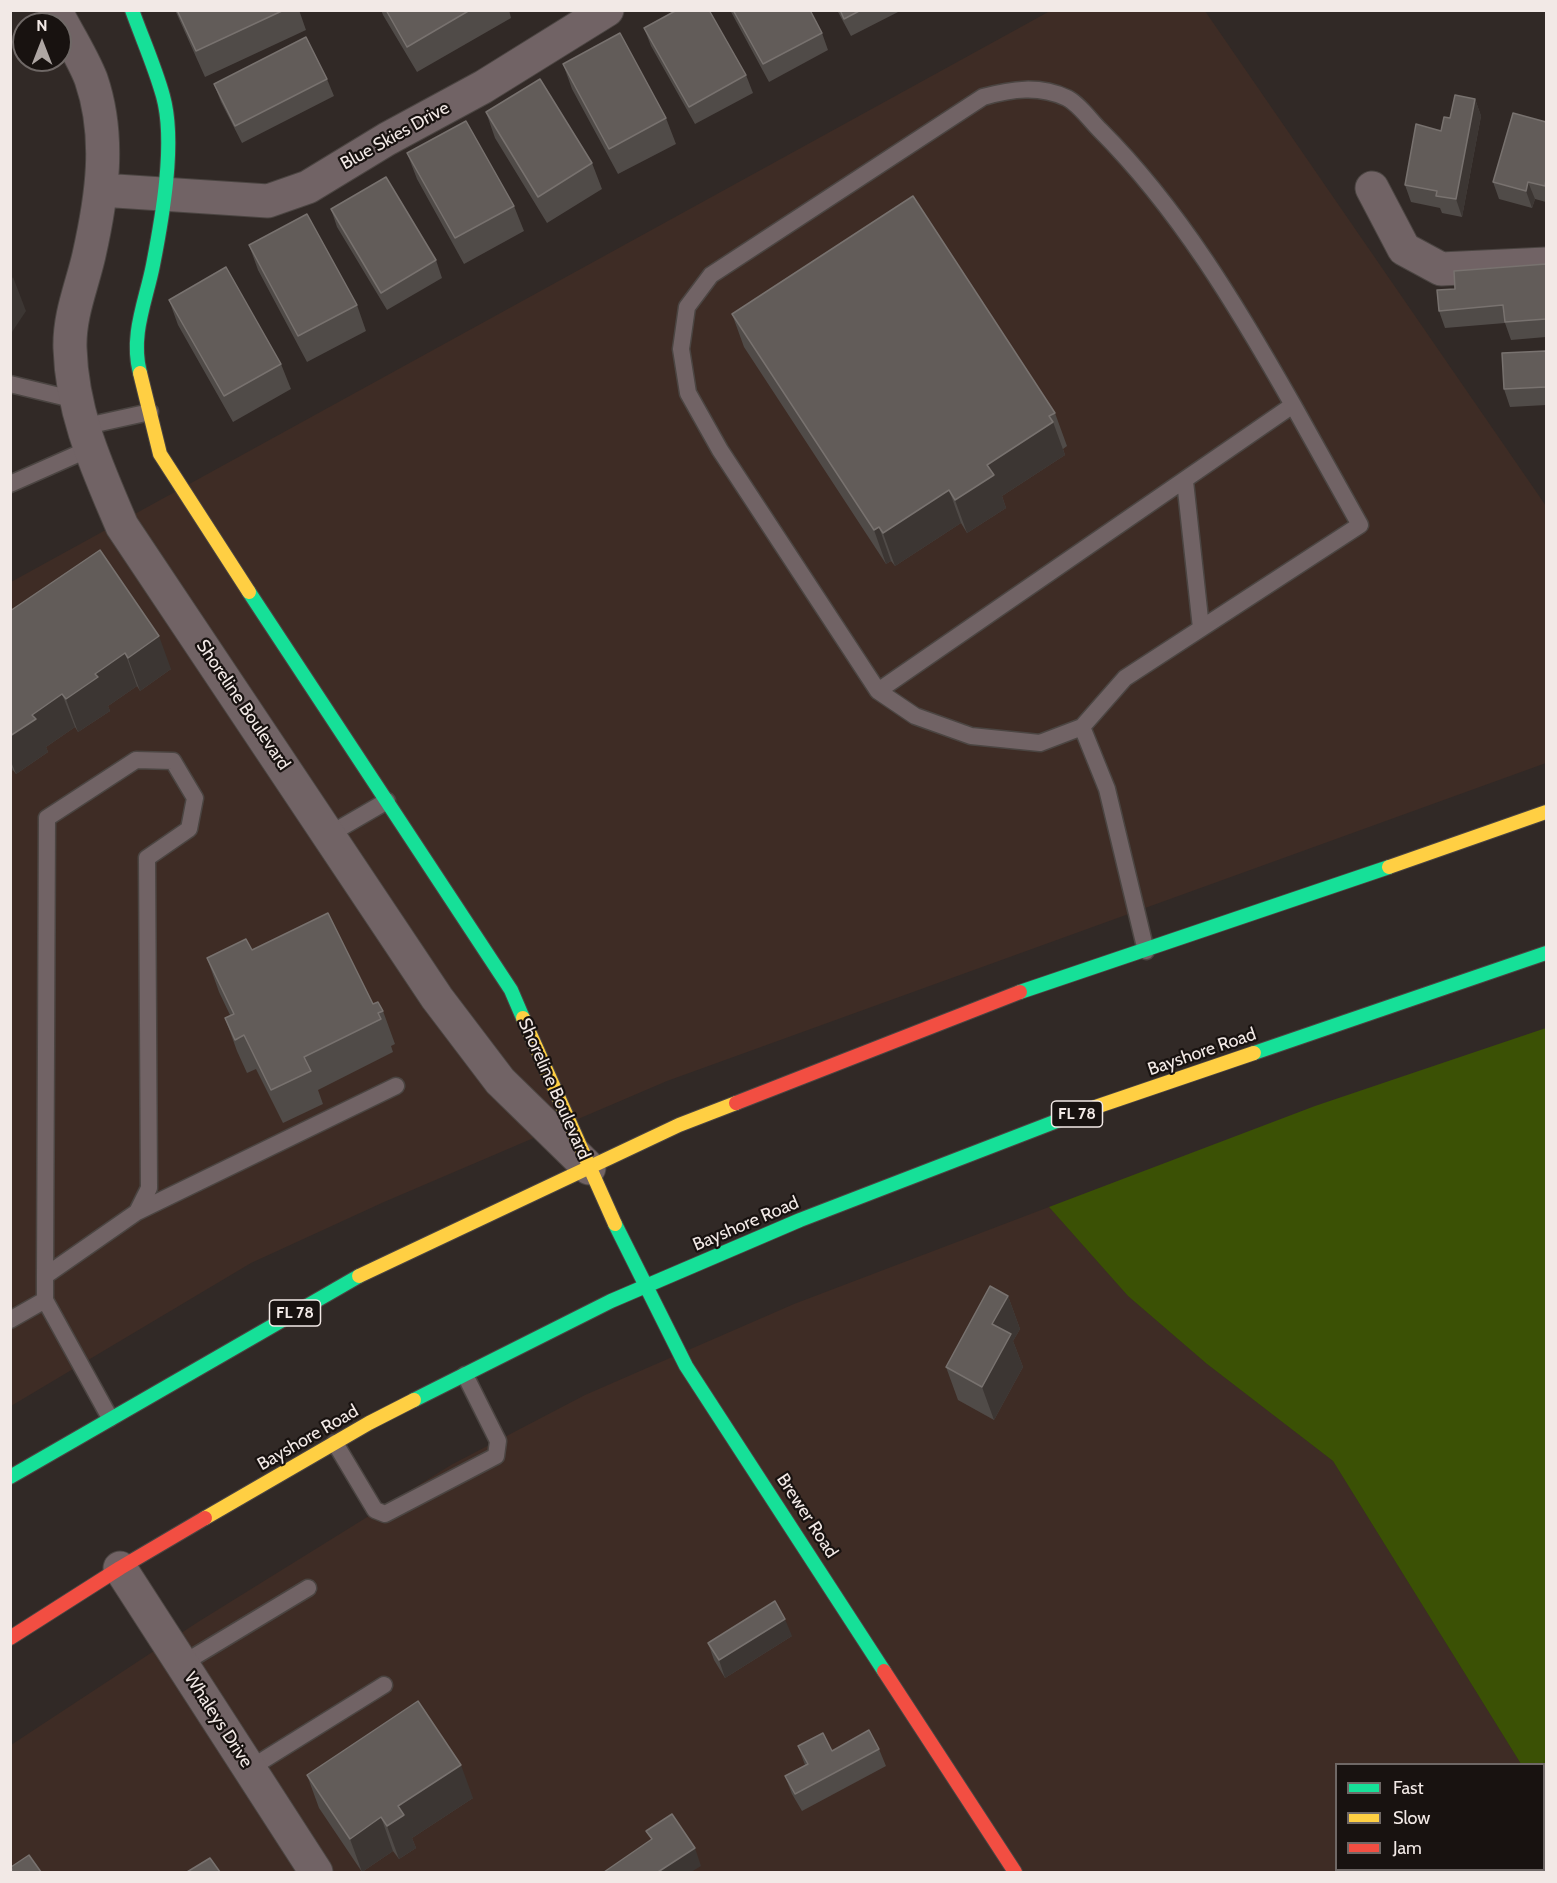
<!DOCTYPE html>
<html>
<head>
<meta charset="utf-8">
<style>
	body { margin:0 }
	#map { position:relative; width:1557px; height:1883px; overflow:hidden; background:#312926; font-family:Cabin,sans-serif }
	canvas { display:block }
	.frame { position:absolute; inset:0; border:12px solid #f2e9e6; pointer-events:none }
	.legend { position:absolute; left:1335px; top:1763px; width:210px; height:108px; box-sizing:border-box; background:#181210; border:2px solid #6f6866; margin:0; padding:8px 10px; list-style:none; font-size:18px; color:#f2e9e6 }
	.legend li { display:flex; align-items:center; gap:12px; height:30px }
	.legend b { width:30px; border:2px solid #6f6866 }
	.north { position:absolute; left:12px; top:12px; width:60px; height:60px; box-sizing:border-box; background:#181210; border:2px solid #6f6866; border-radius:50%; rotate:0deg; font-size:16px; font-weight:700; line-height:24px; text-align:center; color:#f2e9e6 }
	.north::after { content:''; display:block; margin:auto; width:21px; height:27px; background:#aea6a3; clip-path:polygon(50% 0,100% 100%,50% 72%,0 100%) }
</style>
</head>
<body>
<div id="map">
<canvas width="1557" height="1883"></canvas>
<div class="frame"></div>
<ul class="legend">
<li><b style="height:8px;background:#16e098"></b>Fast</li>
<li><b style="height:8px;background:#ffcf43"></b>Slow</li>
<li><b style="height:8px;background:#f24e42"></b>Jam</li>
</ul>
<div class="north">N</div>
</div>
<script>
const g = document.querySelector('canvas').getContext('2d');
g.lineJoin = 'round';
function fillPath(path, color) {
  g.fillStyle = color;
  g.fill(path, 'evenodd');
}
function strokePath(path, color, width, dash) {
  g.strokeStyle = color;
  g.lineWidth = width;
  g.lineCap = dash ? 'butt' : 'round';
  g.setLineDash(dash || []);
  g.stroke(path);
}
function write(font, color, halo, rows, align = 'center') {
  g.font = font + ' Cabin,sans-serif';
  g.lineWidth = 4.5;
  g.setLineDash([]);
  g.textBaseline = 'middle';
  g.strokeStyle = halo;
  g.fillStyle = color;
  for (const [text, x, y, turn = 0] of rows) {
    g.save();
    g.translate(x, y);
    g.rotate((+turn || 0) * Math.PI / 180);
    g.textAlign = isNaN(turn) ? turn : align;
    if (halo) g.strokeText(text, 0, 0);
    g.fillText(text, 0, 0);
    g.restore();
  }
}
fillPath(new Path2D(`
	M1050 11H1205L1546 506V763L667 1081 384 1202 251 1263 11 1406V582Z
	M1049 1207 1128 1296 1207 1364 1333 1461 1521 1764H1336V1870H1544V1789H1546V1872H11V1745L198 1622 451 1465 585 1395 794 1304Z`), '#3e2c25');
fillPath(new Path2D(`
	M1546 1028V1789H1544V1764H1521L1333 1461 1207 1364 1128 1296 1049 1207 1315 1106Z`), '#3b5105');
const lane = new Path2D(`
	M10 384 76 400
	M82 427 150 412
	M1185 481 1201 628
	M10 484 89 449
	M878 691 720 450 688 393 681 349 687 307 711 275 983 97C1012 89 1039 85 1067 98 1079 104 1090 120 1100 130 1179 209 1238 308 1293 405
	M1082 727 1040 743 971 736 915 716 878 691 1293 405 1360 525 1125 678 1082 727 1107 789 1146 951
	M330 834 387 801
	M137 1212 396 1086
	M45 1276 137 1212 149 1188 147 858 189 829 195 798 173 761 136 760 47 818 45 1276V1300L110 1418
	M10 1320 45 1300
	M335 1443 375 1510 385 1514 496 1456 498 1441 465 1375
	M182 1664 308 1588
	M249 1769 384 1685`);
const street = new Path2D(`
	M55 10C67 33 82 56 91 79 111 137 102 197 89 255 82 286 69 315 70 348 72 414 97 467 122 526L437 998 500 1081 589 1168
	M1372 188 1404 249 1441 269 1546 264
	M101 190 268 201 308 187 387 139 483 87 607 10
	M120 1568 316 1872`);
const fast = new Path2D(`
	M132 10C142 38 155 67 163 96 176 142 162 219 153 265 146 301 130 335 140 373
	M249 592 511 990 523 1018
	M1020 992 1389 867
	M1254 1053 1546 953
	M615 1224 686 1366 884 1671
	M414 1400 611 1301 800 1220 1075 1114
	M10 1477 359 1276`);
const slow = new Path2D(`
	M140 373 160 454 249 592
	M1389 867 1546 812
	M523 1018 615 1224
	M1075 1114 1254 1053
	M359 1276 679 1125 736 1103
	M205 1518 369 1423 414 1400`);
const jam = new Path2D(`
	M736 1103 1020 992
	M10 1638 120 1568 205 1518
	M884 1671 1015 1872`);
strokePath(lane, '#4b4542', 19);
strokePath(street, '#4b4542', 35);
strokePath(fast, '#4b4542', 16);
strokePath(slow, '#4b4542', 16);
strokePath(jam, '#4b4542', 16);
strokePath(lane, '#716365', 16);
strokePath(street, '#716365', 33);
strokePath(fast, '#16e098', 14);
strokePath(slow, '#ffcf43', 14);
strokePath(jam, '#f24e42', 14);
fillPath(new Path2D(`
	M175 10H299L306 30 205 77Z
	M381 10H509L511 18 417 72 383 15Z
	M730 10H810L822 33 828 50 769 82Z
	M837 10H902L851 36Z
	M644 28 746 75 753 93 695 124 651 46Z
	M563 64 666 118 676 144 618 174 572 89Z
	M327 79 334 96 242 143 221 102 214 84Z
	M1475 99 1481 116 1462 217 1442 213 1440 208 1411 202 1405 185 1441 131 1450 118Z
	M486 112 592 163 602 189 547 223 495 138Z
	M1546 122V202L1535 199 1532 208 1499 199 1493 182Z
	M407 153 514 206 524 231 464 264 417 179Z
	M331 209 436 260 442 278 387 310 337 227Z
	M249 245 357 305 366 331 307 362 258 270Z
	M1546 264V337L1511 340 1505 323 1445 328 1439 311 1455 289Z
	M169 300 281 364 291 389 233 422 178 325Z
	M732 314 1055 413 1067 446 1063 449 1065 455 1002 496 1006 508 967 533 961 523 895 566 891 561 886 564 744 347Z
	M1546 351V405L1510 407 1504 389Z
	M10 611 171 669 140 691 137 686 108 706 110 711 78 732 75 727 46 747 48 752 16 774 13 770 10 772Z
	M252 950 373 1004 383 1011 395 1044 391 1046 393 1052 318 1090 323 1104 283 1123 256 1069 247 1073 237 1051 225 1018 230 1015 219 992 207 958Z
	M1008 1296 1020 1329 1013 1341 1023 1367 994 1420 958 1400 946 1367Z
	M792 1636 725 1678 714 1660 708 1643Z
	M798 1746 832 1751 879 1749 886 1766 802 1811 792 1794 785 1776 805 1765Z
	M307 1775 473 1798 412 1838 416 1848 399 1859 393 1851 362 1872 319 1808Z`), '#504b48');
fillPath(new Path2D(`
	M1475 99 1481 116 1462 217 1456 199Z
	M1528 182 1535 199 1532 208 1526 191Z
	M13 277 26 311 10 335V282Z
	M1053 422 1065 455 1002 496 1006 508 967 533 955 500 987 465Z
	M949 490 961 523 895 566 883 533Z
	M879 527 891 561 886 564 874 530Z
	M159 636 171 669 140 691 128 658Z
	M125 653 137 686 108 706 110 711 78 732 66 699 95 674Z
	M62 694 75 727 46 747 48 752 16 774 10 759V736L32 715Z
	M10 763 13 770 10 772Z
	M1008 1296 1020 1329 1013 1341 1023 1367 994 1420 982 1387 992 1324Z
	M785 1619 792 1636 725 1678 719 1660Z
	M461 1765 473 1798 412 1838 416 1848 399 1859 387 1826 398 1806Z
	M381 1817 393 1851 362 1872 350 1839Z
	M695 1848 701 1866 691 1872H658Z`), '#3c3633');
const building = new Path2D(`
	M177 10H284L196 51Z
	M386 10H470L407 47Z
	M677 10H709L746 75 689 107 644 28Z
	M733 10H810L822 33 763 64Z
	M840 10H861L844 19Z
	M620 33 666 118 609 149 563 64Z
	M306 37 327 79 235 126 214 84Z
	M540 79 592 163 538 197 486 112Z
	M1455 95 1475 99 1456 199 1436 196 1437 191 1405 185 1416 124 1441 131 1444 117 1450 118Z
	M1513 113 1546 122V179L1545 186 1528 182 1526 191 1493 182Z
	M466 121 514 206 455 238 407 153Z
	M386 177 436 260 381 293 331 209Z
	M913 196 1055 413 1049 416 1053 422 987 465 994 475 955 500 949 490 883 533 879 527 874 530 732 314Z
	M307 214 357 305 298 336 249 245Z
	M1546 264V319L1505 322 1503 305 1439 311 1437 290 1455 289 1454 271Z
	M226 267 281 364 224 396 169 300Z
	M1546 351V387L1504 389 1502 353Z
	M100 550 159 636 128 658 125 653 95 674 98 677 66 699 62 694 32 715 36 719 10 736V611Z
	M328 913 373 1004 378 1002 383 1011 378 1013 381 1019 304 1057 311 1071 271 1090 244 1035 235 1040 225 1018 234 1014 207 958 246 939 252 950Z
	M990 1286 1008 1296 992 1324 1011 1334 982 1387 946 1367Z
	M775 1601 785 1619 719 1660 708 1643Z
	M418 1701 461 1765 398 1806 404 1815 387 1826 381 1817 350 1839 307 1775Z
	M869 1730 879 1749 795 1794 785 1776 808 1764 798 1746 823 1733 832 1751Z
	M672 1814 695 1848 658 1872H604L652 1839 646 1831Z
	M29 1855 41 1872H10L12 1870 11 1867Z
	M210 1858 220 1872H187Z`);
fillPath(building, '#625c59');
strokePath(building, '#78726f', 1.5);
for (const [x, y, w] of [
	[1077,1114,51],
	[295,1313,51]
]) {
  const box = new Path2D();
  box.roundRect(x - w / 2, y - 13, w, 26, 4.5);
  g.fillStyle = '#181210';
  g.fill(box);
  strokePath(box, '#f2e9e6', 1.5);
}
write('bold 16px', '#f2e9e6', null, [
	["FL 78",1077,1114],
	["FL 78",295,1313]
]);
write('18px', '#f2e9e6', '#181210', [
	["Blue Skies Drive",395,136,-29],
	["Shoreline Boulevard",243,705,56],
	["Bayshore Road",1202,1052,-19],
	["Shoreline Boulevard",554,1089,66],
	["Bayshore Road",746,1224,-23],
	["Bayshore Road",308,1438,-30],
	["Brewer Road",807,1516,57],
	["Whaleys Drive",218,1720,57]
]);
</script>
</body>
</html>
